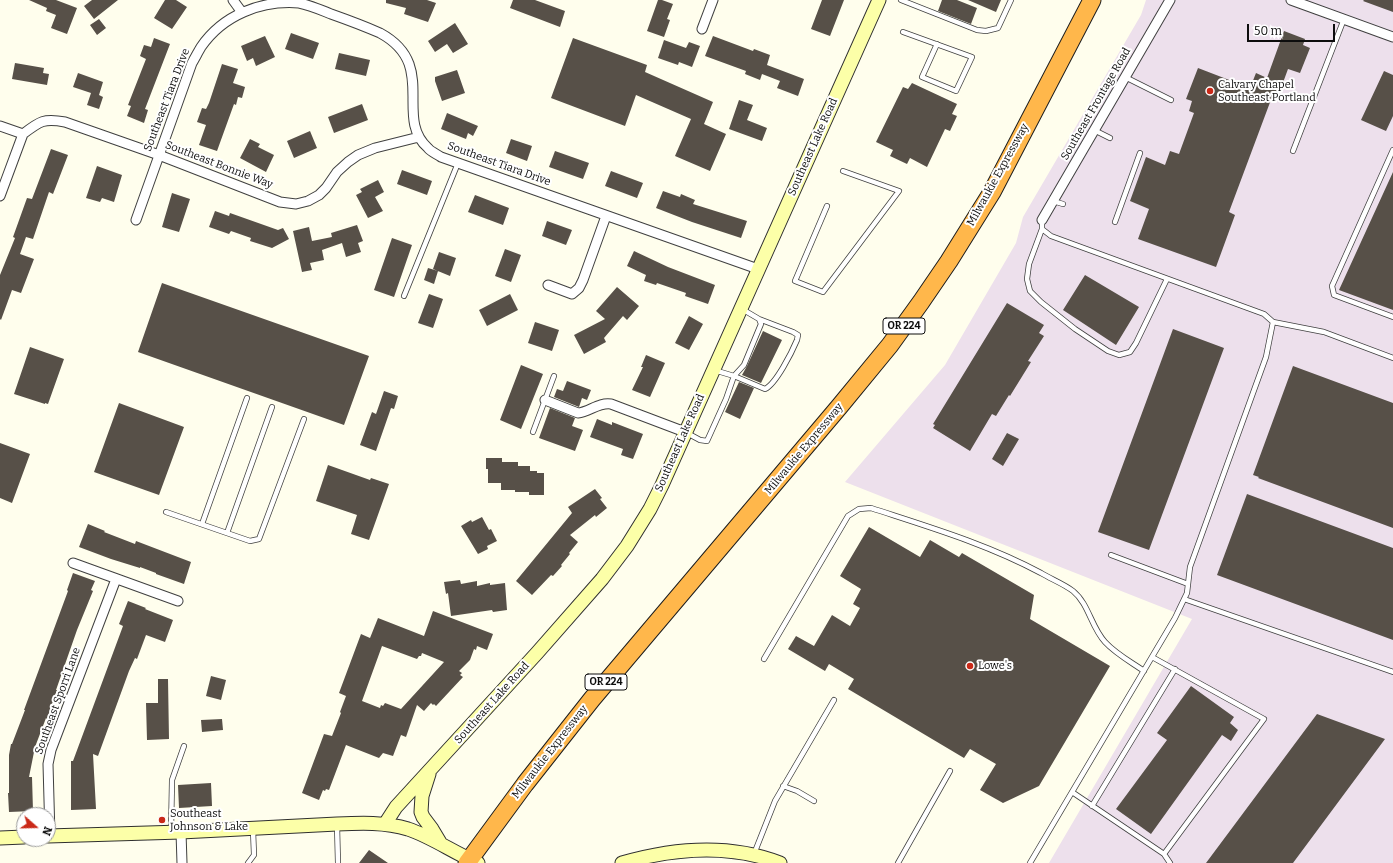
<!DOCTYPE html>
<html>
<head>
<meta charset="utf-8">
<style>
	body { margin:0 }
	#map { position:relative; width:1393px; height:863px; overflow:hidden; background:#fffeed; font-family:Bitter,serif }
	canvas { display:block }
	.north { position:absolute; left:16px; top:807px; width:40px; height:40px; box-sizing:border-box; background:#fff; border:1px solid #9e9e9e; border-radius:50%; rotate:110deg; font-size:11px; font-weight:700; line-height:16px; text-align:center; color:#0d0d0d }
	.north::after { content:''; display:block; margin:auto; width:14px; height:18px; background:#ca2918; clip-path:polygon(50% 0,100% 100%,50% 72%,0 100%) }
	.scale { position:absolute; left:1247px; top:24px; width:88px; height:18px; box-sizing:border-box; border:2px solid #0d0d0d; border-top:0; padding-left:5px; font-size:12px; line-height:14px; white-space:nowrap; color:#0d0d0d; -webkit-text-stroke:3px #fff; paint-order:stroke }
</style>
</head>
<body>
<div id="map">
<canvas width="1393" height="863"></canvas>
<div class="north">N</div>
<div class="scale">50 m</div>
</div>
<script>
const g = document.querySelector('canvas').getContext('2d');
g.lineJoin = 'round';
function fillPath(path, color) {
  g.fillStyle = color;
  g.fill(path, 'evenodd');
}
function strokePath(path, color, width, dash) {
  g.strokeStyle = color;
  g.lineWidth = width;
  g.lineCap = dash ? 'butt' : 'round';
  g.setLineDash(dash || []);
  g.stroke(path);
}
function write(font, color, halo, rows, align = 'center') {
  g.font = font + ' Bitter,serif';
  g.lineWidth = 4;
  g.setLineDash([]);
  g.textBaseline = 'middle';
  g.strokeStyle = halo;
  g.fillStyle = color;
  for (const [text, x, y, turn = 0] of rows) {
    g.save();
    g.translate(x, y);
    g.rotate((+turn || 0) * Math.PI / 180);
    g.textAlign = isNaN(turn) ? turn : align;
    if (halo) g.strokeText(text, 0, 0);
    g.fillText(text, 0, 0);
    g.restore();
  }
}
fillPath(new Path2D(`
	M1146 0H1393V863H1049L1192 619 845 482 945 365 1016 243 1023 217 1141 15Z`), '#ede0ec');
fillPath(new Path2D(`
	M29 0H56L77 8 67 34 51 28 56 15 46 11 47 8Z
	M92 0H118L94 19 84 6Z
	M165 0H176L187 7 172 29 154 18Z
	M386 0H427L436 3 428 22 404 14 406 8 386 3Z
	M513 0H535L565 11 560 27 510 8Z
	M658 0H662L673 4 667 19 670 20 664 37 647 31Z
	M822 0H844L830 36 811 29Z
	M942 0H957L977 8 971 24 938 11Z
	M968 0H1001L996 12Z
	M1364 0H1393V12L1363 1Z
	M99 19 106 28 97 35 90 25Z
	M455 23 468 44 453 53 447 44 435 52 428 41Z
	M1284 31 1305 39 1303 45 1310 48 1300 73 1288 69 1277 99 1272 97 1229 212 1235 215 1216 267 1138 239 1149 209 1130 201 1146 157 1165 165 1170 151 1179 154 1194 113 1189 111 1192 101 1186 99 1198 68 1250 88 1256 73 1267 78Z
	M291 33 319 43 313 59 285 49Z
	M265 36 275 57 256 66 253 58 247 61 241 46Z
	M713 36 753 51 754 49 770 55 767 65 804 79 798 96 777 88 780 81 762 74 760 80 745 74 746 71 705 56Z
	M154 38 170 44 145 109 148 110 144 123 127 116 131 106 128 105 146 59 140 56 144 45 151 47Z
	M573 38 647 65 645 72 713 102 704 124 726 134 710 171 675 156 691 119 636 95 625 126 551 98Z
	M664 40 686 48 689 42 700 46 692 67 679 62 678 65 658 58Z
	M339 53 370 60 366 76 335 69Z
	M15 63 44 68 43 73 49 74 47 85 12 79Z
	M222 64 238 69 233 83 245 87 242 98 238 97 236 105 234 104 217 151 199 145 206 125 197 122 202 108 206 109 209 103Z
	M457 70 465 93 442 101 435 81V77Z
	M1384 71 1393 75V116L1386 131 1361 120Z
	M78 73 103 82 99 95 103 97 99 109 87 105 91 93 73 87Z
	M912 83 957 104 952 114 957 116 950 131 945 129 927 167 910 158 907 164 890 156 893 150 876 142 903 87 908 89Z
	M739 100 753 105 747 120 767 128 762 141 729 129Z
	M362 104 368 120 334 133 328 117Z
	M447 113 478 126 473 136 468 133 466 139 441 129Z
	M310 131 317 148 294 158 287 141Z
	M250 139 260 144 258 147 274 155 266 172 240 158Z
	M511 139 532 146 527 161 506 153Z
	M51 149 68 155 53 194 49 192 33 239 26 237 20 254 34 259 21 293 12 290 1 320 0 319V275L15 238 13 237 27 198 32 199Z
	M555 151 589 163 583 179 549 167Z
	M97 166 122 175 114 202 102 198 100 202 86 198Z
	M402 170 432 181 427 195 397 184Z
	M611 171 643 183 637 198 605 186Z
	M1393 172V310L1339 290Z
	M378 180 384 192 375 197 383 211 368 218 356 195 362 192 360 189Z
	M663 191 680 197 681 194 695 200 693 204 747 221 741 238 692 222 656 208Z
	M172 193 190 199 179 232 162 227Z
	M475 195 509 208 503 225 468 212Z
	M215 211 229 216 230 213 278 230 283 228 289 239 272 248 250 241 251 238 231 231 229 234 209 227Z
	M547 221 572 230 566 245 542 236Z
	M357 225 363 241 358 243 361 252 346 257 342 243 322 250 324 260 310 263 312 270 302 272 293 231 309 227 312 241 332 237 331 233Z
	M392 238 412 245 394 297 374 290Z
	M505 249 521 255 511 282 495 276Z
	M634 251 668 267 715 285 708 304 685 296 686 293 657 283 656 285 644 281 646 275 627 266Z
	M439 252 456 258 450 276 433 269Z
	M428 268 438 271 434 284 424 280Z
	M1085 275 1139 307 1116 345 1063 310Z
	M162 283 369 356 344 425 138 352Z
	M617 287 639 306 627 320 623 316 604 338 606 342 584 354 574 335 605 319 596 311Z
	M429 294 443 299 433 328 418 323Z
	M510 294 518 310 487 326 479 310Z
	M1007 303 1044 325 1039 333 1044 336 1028 361 1031 362 1010 396 1009 395 996 416 992 414 970 451 933 428 935 425 933 424Z
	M689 316 703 324 689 350 675 343Z
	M535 322 559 330 552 351 528 343Z
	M1173 329 1224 348 1149 550 1098 532Z
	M763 331 782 340 761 383 742 375 747 366Z
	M30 347 64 359 48 404 45 403V404L14 394Z
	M646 355 665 363 650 397 632 390 643 367H641Z
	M521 365 543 374 521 429 500 420Z
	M1293 366 1393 403V528L1258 478 1259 477 1253 475Z
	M567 381 591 390 587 400 582 398 579 407 554 397 557 389 563 391Z
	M739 382 754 388 740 419 725 412Z
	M384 391 398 396 394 409 391 408 376 451 360 445 372 412 376 414Z
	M119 403 184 427 159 495 94 472Z
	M550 408 575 418 572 426 583 430 575 451 539 438Z
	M597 419 612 425V422L643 434 633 459 621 455 623 449 590 437Z
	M1007 433 1019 439 1003 466 992 459Z
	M0 443 30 454 12 503 0 498Z
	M486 458H502V462H518V466H530V471H537V473H544V495H529V492H515V490H501V483H488V469H486Z
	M328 465 370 480 371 478 389 484 369 540 351 534 357 515 316 501Z
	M595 489 602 498 600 499 607 508 596 517 595 515 570 535 578 542 569 553 570 554 561 565 562 566 553 576 551 575 532 595 516 581 572 513 568 507Z
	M1247 494 1393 548V640L1217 575Z
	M482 517 489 530 491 529 497 541 487 546 488 549 478 554 461 526 471 520 472 522Z
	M88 524 105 531 104 532 135 544 136 541 191 562 184 584 156 574V573L140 567V568L111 559 79 547Z
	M869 527 920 557 930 540 959 557 962 553 1034 595 1030 619 1110 666 1039 786 1003 803 980 790 996 764 970 749 964 758 848 689 854 679 829 664 825 671 788 649 796 636 814 646 832 615 850 626 860 608 853 604 861 589 840 576Z
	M73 573 95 581 91 590 93 591 77 630 56 690H57L47 719 46 718 35 747 29 777H32L33 811 9 812 8 793H9V755L11 744H12L25 710H24L68 591 67 590Z
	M460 580 461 584 477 581V586L490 583V585L505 583 507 610 493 612 492 610 451 616 448 593 446 594 444 582Z
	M128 601 146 608 145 609 173 620 165 642 146 635 137 659 135 658 129 671 98 756 93 754 96 809 71 810V761H73L123 626 119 624Z
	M433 611 493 634 487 650 477 646 476 650 474 649 470 660 459 671 462 673 460 675 463 677 436 706 434 704 433 705 431 703 424 711 417 705 406 737 401 735 393 756 383 753 379 758 346 745 329 790 326 789 325 791 323 790 319 800 302 793 324 734 332 736 341 713 340 712 346 696 339 693 361 634 370 638 378 618 424 636ZM382 646 417 659 419 656H421L422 653 444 662 401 709 385 703 383 706 381 705 380 708 362 701Z
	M211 676 226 680 221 700 206 696Z
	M158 679H168L169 739 147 740 146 703H158Z
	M1191 686 1234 717 1230 723 1238 730 1231 741 1222 735 1151 834 1116 809 1167 740 1157 733Z
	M1317 714 1385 739 1293 863H1206Z
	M222 719 223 730 202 732 201 720Z
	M211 783 212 806 179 808 178 785Z
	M369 850 388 863H359Z`), '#575048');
const lane = new Path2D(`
	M901 0 977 30 986 31 998 28 1011 0
	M903 32 972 57 956 91 922 77 937 44
	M1125 77 1171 100
	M1094 130 1110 138
	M1393 150 1332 286 1334 295 1393 317
	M1293 151 1344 19
	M1053 201 1063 204
	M827 206 795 281 823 292 899 191 843 171
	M1115 222 1140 153
	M1042 229 1029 264 1027 279 1030 291 1041 302 1075 329 1108 351 1119 355 1130 352 1136 343 1167 279
	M404 296 458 163
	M742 309 759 319 761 324 744 365 734 376 765 389C776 384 792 352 797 340L798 335 793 332 759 319
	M1273 322 1324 332 1393 358
	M533 432 554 376
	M687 433 700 440 707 441 726 399 734 376 714 370
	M166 512 250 541 259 539 304 419
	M202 524 247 398
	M227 533 272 407
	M1111 555 1188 584
	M1184 599 1393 672
	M764 659 848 516 859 509 871 508C929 527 987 544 1041 573 1051 579 1064 584 1073 591 1089 604 1091 627 1105 642 1116 654 1131 662 1144 671
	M783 786 797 791 814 801
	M1072 792 1164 854 1264 719 1152 657
	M1092 806 1175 669
	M337 825 338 863
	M171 832 172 780 184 746
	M754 854 775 801 834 700
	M1164 854 1170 863
	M248 863 254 855 253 830
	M898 863 950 771
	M1030 863 1175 618 1187 593 1190 567 1266 357 1273 322 1264 314 1051 236 1042 229V220`);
const street = new Path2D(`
	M233 0 241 11
	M1291 0 1393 37
	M702 29 713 0
	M0 126 23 134
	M23 134C40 121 44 118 65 122L159 155 280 202 296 204 308 201 319 195 326 188 337 172 348 162 358 155 375 148 419 137
	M0 196 23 134
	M136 220 192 63C195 58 198 52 201 47 223 15 261 0 299 3 310 5 321 10 331 14 348 20 364 26 380 33 439 65 393 117 428 148 431 152 437 154 441 157L758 269
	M1042 220 1170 0
	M548 285 572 294 579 288 583 280 606 216
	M545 400 578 413C589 412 599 402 611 404L685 432
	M73 563 178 601
	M181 832 182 863
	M50 836 48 764 51 750 116 579`);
const secondary = new Path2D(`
	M429 774 422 796 421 812 423 817 432 829 441 844
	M385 824 396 807 537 653 602 579 627 546 650 509 662 485 879 0
	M48 836 181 832 337 824C361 823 385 822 408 829 432 837 454 853 478 863
	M0 838 24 837
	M622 863C674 848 728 843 780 863`);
const highway = new Path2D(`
	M467 863 525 784 592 699 839 407 890 345 921 302 949 261 992 192 1092 0`);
strokePath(lane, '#404040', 6);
strokePath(street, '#404040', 11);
strokePath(secondary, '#2f2f2f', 15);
strokePath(highway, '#1e1e1e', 19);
strokePath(lane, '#fff', 4.5);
strokePath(street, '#fff', 9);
strokePath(secondary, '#fcffa8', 13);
strokePath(highway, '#ffb74b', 17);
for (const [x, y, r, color] of [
	[1210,91,4,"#ca2918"],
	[970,666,4,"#ca2918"],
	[162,820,4,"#ca2918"]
]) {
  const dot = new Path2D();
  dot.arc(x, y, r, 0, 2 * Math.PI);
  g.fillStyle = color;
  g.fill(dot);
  strokePath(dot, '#fff', 1.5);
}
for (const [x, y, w] of [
	[904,326,42],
	[606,682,42]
]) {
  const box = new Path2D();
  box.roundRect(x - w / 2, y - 8, w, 16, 3);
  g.fillStyle = '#fff';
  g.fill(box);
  strokePath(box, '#0d0d0d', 1);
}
write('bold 10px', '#0d0d0d', null, [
	["OR 224",904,326],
	["OR 224",606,682]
]);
write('11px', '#0d0d0d', '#fff', [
	["Calvary Chapel",1218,85],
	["Southeast Portland",1218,98],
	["Lowe's",978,666],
	["Southeast",170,814],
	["Johnson & Lake",170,827]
], 'left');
write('11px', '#0d0d0d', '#fff', [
	["Southeast Tiara Drive",167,100,-69],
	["Southeast Frontage Road",1096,104,-60],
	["Southeast Lake Road",813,147,-66],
	["Southeast Tiara Drive",499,164,20],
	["Southeast Bonnie Way",219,165,21],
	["Milwaukie Expressway",998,175,-61],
	["Southeast Lake Road",680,443,-66],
	["Milwaukie Expressway",804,449,-50],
	["Southeast Sporri Lane",58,701,-70],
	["Southeast Lake Road",492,703,-48],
	["Milwaukie Expressway",550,752,-52]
]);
</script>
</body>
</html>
